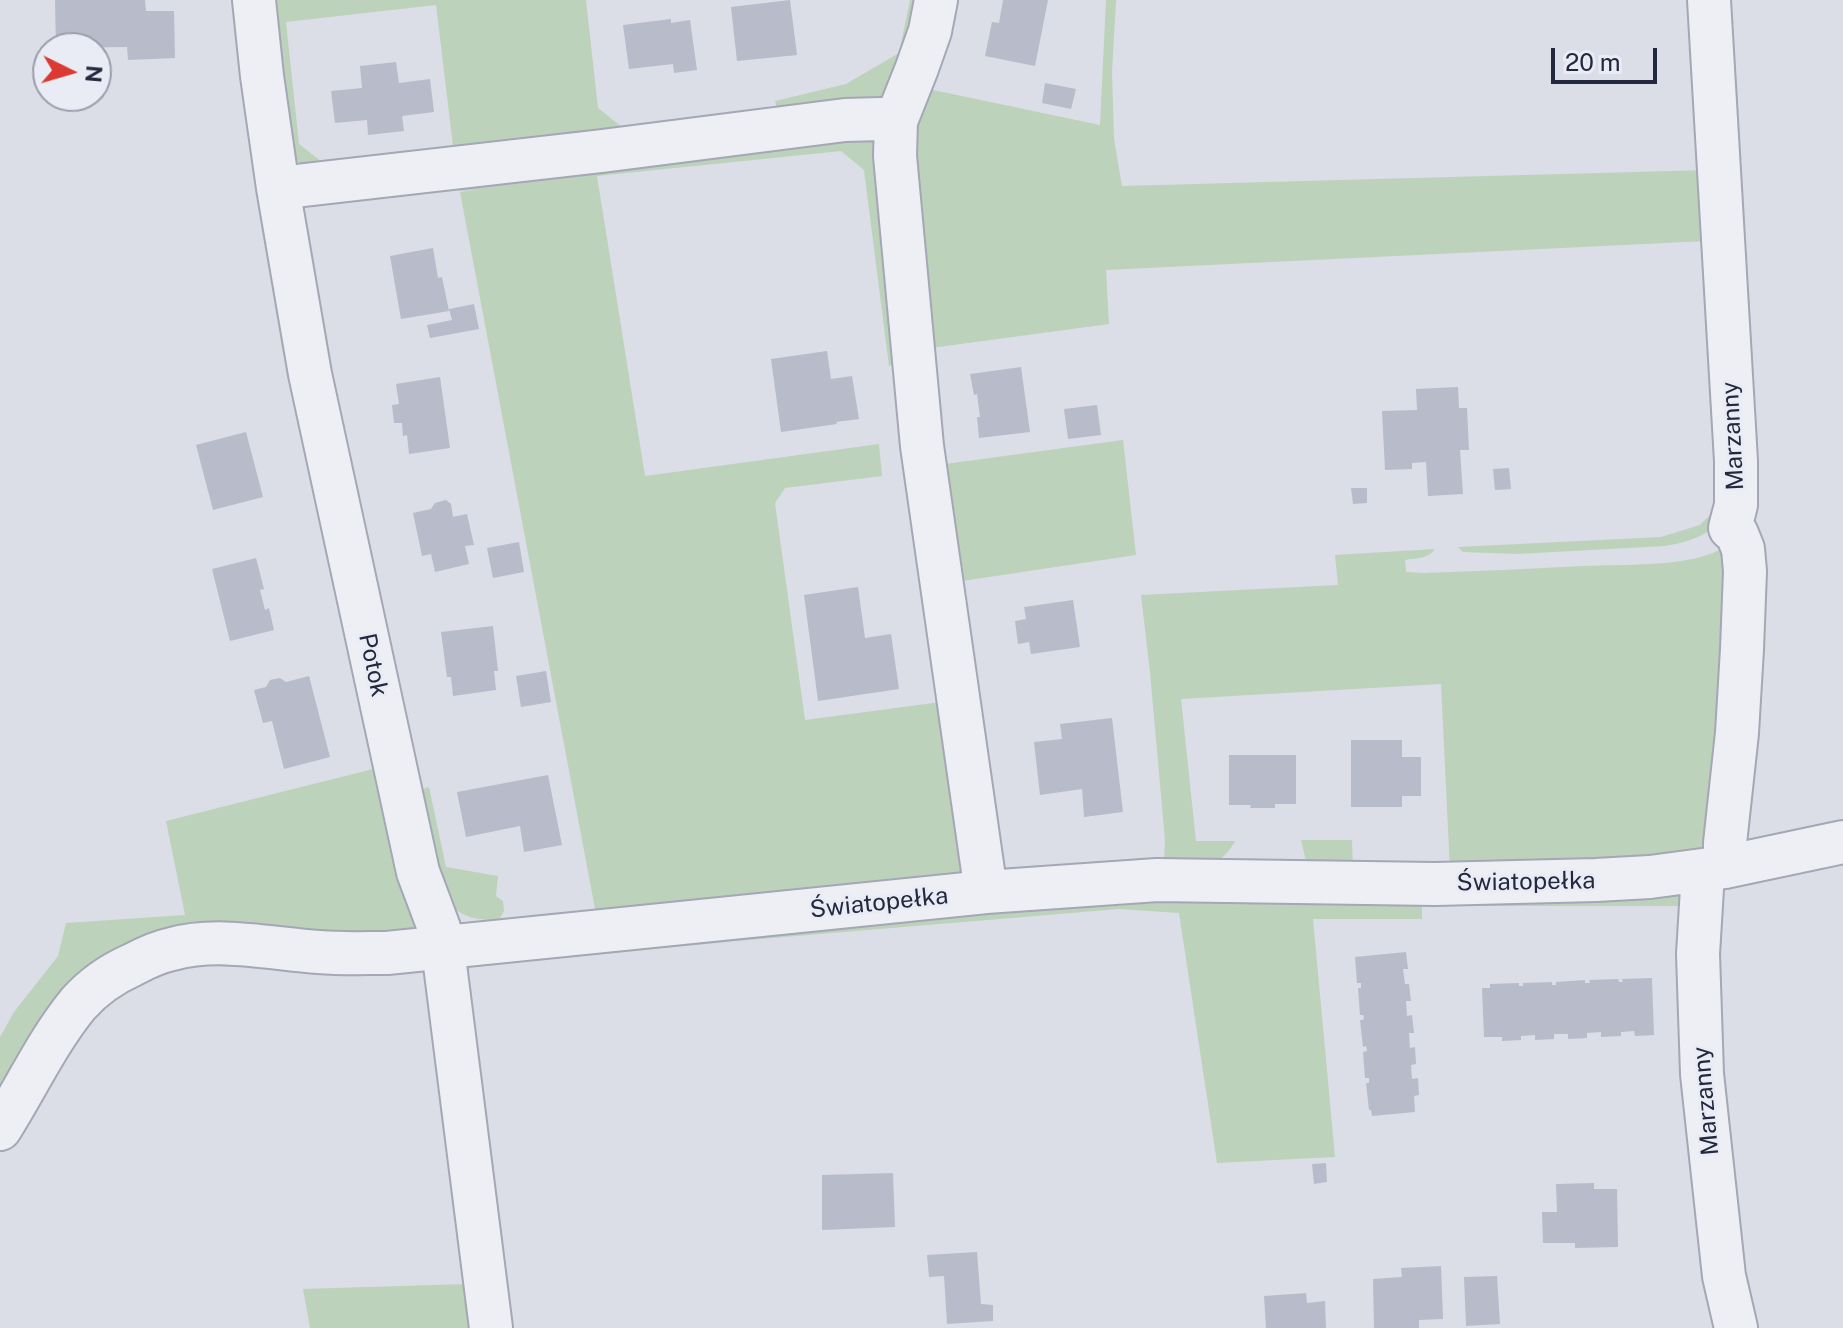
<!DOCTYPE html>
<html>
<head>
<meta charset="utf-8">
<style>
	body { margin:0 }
	#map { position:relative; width:1843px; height:1328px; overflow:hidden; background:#dbdde7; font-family:"Public Sans",sans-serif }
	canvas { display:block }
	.north { position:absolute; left:32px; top:32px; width:80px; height:80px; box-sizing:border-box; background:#eaecf5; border:2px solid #9b9eac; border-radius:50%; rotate:95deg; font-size:22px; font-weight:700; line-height:32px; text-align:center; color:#24283e }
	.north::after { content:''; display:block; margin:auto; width:28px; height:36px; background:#db3931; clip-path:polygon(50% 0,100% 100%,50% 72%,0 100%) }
	.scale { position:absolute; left:1551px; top:48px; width:106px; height:36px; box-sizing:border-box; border:4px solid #24283e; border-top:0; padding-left:10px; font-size:24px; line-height:28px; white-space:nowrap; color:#24283e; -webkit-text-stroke:6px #eaecf5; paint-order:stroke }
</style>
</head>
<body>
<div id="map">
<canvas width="1843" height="1328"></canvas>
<div class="north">N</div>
<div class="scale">20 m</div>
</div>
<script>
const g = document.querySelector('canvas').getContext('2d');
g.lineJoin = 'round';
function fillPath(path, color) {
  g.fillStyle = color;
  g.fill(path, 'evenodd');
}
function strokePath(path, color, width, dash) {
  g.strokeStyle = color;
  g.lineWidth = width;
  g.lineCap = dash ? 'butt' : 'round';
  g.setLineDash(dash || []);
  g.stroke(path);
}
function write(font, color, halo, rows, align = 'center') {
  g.font = font + ' "Public Sans",sans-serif';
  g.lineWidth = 6;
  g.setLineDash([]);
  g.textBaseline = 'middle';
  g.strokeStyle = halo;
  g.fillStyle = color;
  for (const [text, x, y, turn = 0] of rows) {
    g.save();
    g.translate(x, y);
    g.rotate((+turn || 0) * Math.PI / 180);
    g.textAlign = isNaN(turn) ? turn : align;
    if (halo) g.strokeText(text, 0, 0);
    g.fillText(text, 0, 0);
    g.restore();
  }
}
fillPath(new Path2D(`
	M267 0H586L598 108 622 127 637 125 633 138 442 154 437 148 453 146 436 5 286 22 299 144 322 162 303 165 293 159Z
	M910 0H920L899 81 880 100 781 121 775 101 846 84 899 53Z
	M1106 0H1116L1112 72 1114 139 1122 186 1708 170 1728 463 1712 529C1697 539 1683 543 1665 546L1517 554 1463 552 1458 547 1661 537 1700 525 1711 514 1720 493 1707 241 1106 270 1109 324 931 348 906 143 925 87 933 90 1100 125Z
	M871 138 878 147 904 361 889 366 864 170 841 151 597 176 645 476 879 444 882 476 785 488 775 503 805 720 949 701 967 876 596 914 460 192 476 190 459 191 458 178Z
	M1123 440 1136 555 962 581 945 464Z
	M1727 546 1709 855 1450 870 1441 684 1181 699 1196 841H1235C1218 873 1196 864 1164 864L1165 840 1150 672 1141 595 1338 585 1335 555 1435 549C1428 559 1417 558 1405 560L1406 572 1424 573C1477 571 1530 569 1583 566 1623 564 1694 568 1727 546Z
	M381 767 426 932 171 940 0 1111V1037L14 1012 58 956 66 923 185 915 166 821Z
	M429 787 446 867 498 876 496 896 503 901 504 911 499 920C472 920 459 917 441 895L417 791Z
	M1301 840H1352L1353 871 1310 867 1305 857Z
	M1134 892 1407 893 1422 907V919H1313L1335 1157 1217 1163 1179 913 1119 909 736 941 470 967 458 1011V961Z
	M1681 893 1686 906H1470V894Z
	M468 1284 474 1328H310L303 1289Z`), '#bcd2bb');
fillPath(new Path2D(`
	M55 0H145L146 11H174L175 58 128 60 127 47 56 48Z
	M790 0 797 55 737 61 731 7Z
	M1003 0H1048L1035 66 985 56 992 22 999 23Z
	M671 19V23L690 20 697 70 674 73 673 64 629 69 623 25Z
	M396 62 399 83 430 79 434 112 402 116 404 131 368 135 367 120 335 123 331 91 362 88 360 66Z
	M1045 83 1076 89 1071 109 1042 103Z
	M433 248 438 278 442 277 449 311 401 319 390 256Z
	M474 304 479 329 430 338 427 325 452 320 449 309Z
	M827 351 831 379 852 376 859 419 836 422 837 424 781 432 771 359Z
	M1021 367 1030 432 979 438 977 417H980L977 394 974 395 970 374Z
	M440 377 450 448 409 454 407 435 403 436 402 423H394L392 405 399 404 396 384Z
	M1458 387 1459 408H1467L1469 450H1460L1463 494 1428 496 1426 462 1412 463V469L1385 470 1382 411 1417 410 1416 389Z
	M1097 405 1101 435 1068 439 1064 409Z
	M246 432 263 497 213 510 196 445Z
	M1509 468 1511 489 1495 490 1493 469Z
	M1351 488H1367V503L1353 504Z
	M446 500 451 504 453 517 467 514 474 545 465 546 469 564 435 572 431 554 422 556 413 513 431 509 435 503Z
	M519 542 524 572 493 578 487 548Z
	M256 558 264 589 260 590 265 610 269 608 274 630 230 641 212 569Z
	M858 587 865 638 891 634 899 689 818 701 804 595Z
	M1073 600 1080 647 1031 654 1029 642 1018 644 1015 621 1026 619 1024 607Z
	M493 626 498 671H494L496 690 453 696 451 677H447L441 632Z
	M546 671 551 702 521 707 516 676Z
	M309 676 330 757 284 769 272 721 263 723 254 690 266 687 270 680 280 678 286 682Z
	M1112 718 1123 812 1084 817 1082 789 1040 795 1034 742 1062 739 1060 724Z
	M1351 740H1402V757H1421V796H1402V807H1351Z
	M1229 755H1296V804H1275V808H1250L1251 805H1229Z
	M548 775 562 845 524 852 520 826 466 837 457 792Z
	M1406 952 1408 969H1403L1405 984H1409L1411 1001H1406L1407 1016 1412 1015 1414 1033H1409L1410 1048 1415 1047 1416 1064 1411 1065 1412 1079 1418 1078 1419 1095 1414 1096 1415 1112 1372 1116 1371 1110H1369L1366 1083H1369V1078H1365L1363 1052 1367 1051 1366 1046 1363 1047 1360 1020H1363L1364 1017 1363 1015H1360L1358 988H1361V983H1357L1355 957Z
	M1652 978 1654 1035 1635 1036 1634 1031 1621 1032V1036L1601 1037V1032L1587 1033V1038L1568 1039V1034H1554V1039L1535 1040V1035L1521 1036V1040L1502 1041V1037H1484L1482 988H1490V984L1519 983V986H1523V983L1552 982V985H1556V982L1585 980V983H1590L1589 980 1618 979 1619 982H1623L1622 979Z
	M1326 1163 1327 1182 1314 1184 1312 1164Z
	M893 1173 895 1227 822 1230V1175Z
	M1594 1183V1189H1617L1618 1247 1575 1248V1243H1543L1542 1212H1557L1556 1184Z
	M977 1252 981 1304 993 1305V1321L947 1324 944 1276 929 1277 927 1255Z
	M1441 1266 1443 1319 1419 1320V1328H1374L1373 1279 1402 1277 1401 1268Z
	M1497 1276 1500 1324 1466 1326 1464 1277Z
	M1306 1293 1307 1303 1325 1301 1326 1328H1266L1264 1296Z`), '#b8bbca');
const minor = new Path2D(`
	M254 0 262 76 278 188 310 374 418 872 439 928 443 949 491 1328
	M936 0 930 31 917 68 896 121 895 156 922 446 986 892
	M1709 0 1736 461V505L1730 528 1737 534 1743 549 1745 571 1742 649 1737 733 1725 843V867
	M278 188 602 151 845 120 881 119 896 121
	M1703 872 1698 954 1702 1074 1724 1276 1736 1328
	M0 1129C26 1088 47 1042 78 1004 93 987 112 974 132 965 145 958 158 952 172 949 219 936 272 949 319 952 342 954 365 953 387 953L986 892 1157 880 1435 884 1596 880 1650 877 1725 867 1843 842`);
strokePath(minor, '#a4a7b4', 46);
strokePath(minor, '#eeeff5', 42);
write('24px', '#24283e', '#eaecf5', [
	["Marzanny",1733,436,-93],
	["Potok",373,665,78],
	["Światopełka",1526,882,-1],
	["Światopełka",879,903,-6],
	["Marzanny",1706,1101,-95]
]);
</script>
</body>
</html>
